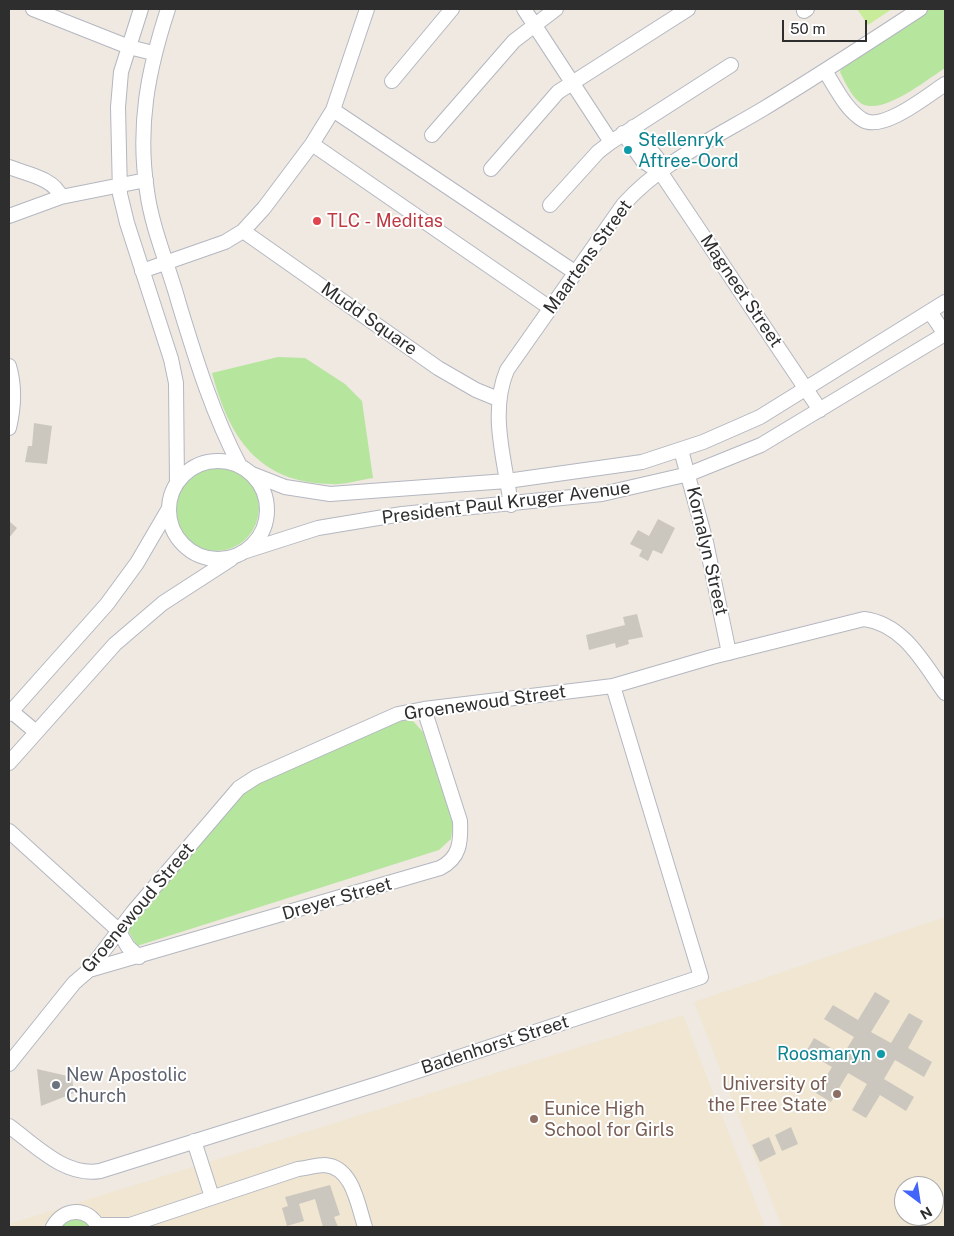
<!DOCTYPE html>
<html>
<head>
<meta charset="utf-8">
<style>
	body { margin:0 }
	#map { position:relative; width:954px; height:1236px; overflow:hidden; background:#efe9e1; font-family:"Public Sans",sans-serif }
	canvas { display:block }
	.frame { position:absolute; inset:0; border:10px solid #2e2e2e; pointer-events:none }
	.north { position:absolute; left:894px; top:1176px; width:50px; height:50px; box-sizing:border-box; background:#fff; border:1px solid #ababab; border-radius:50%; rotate:149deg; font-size:14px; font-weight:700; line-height:20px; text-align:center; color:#2e2e2e }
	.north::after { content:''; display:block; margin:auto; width:18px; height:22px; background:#4264fb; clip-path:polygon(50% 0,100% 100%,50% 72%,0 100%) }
	.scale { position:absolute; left:782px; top:20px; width:85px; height:22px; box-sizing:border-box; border:2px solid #2e2e2e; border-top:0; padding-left:6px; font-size:15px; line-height:18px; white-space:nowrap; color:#2e2e2e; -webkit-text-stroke:4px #fff; paint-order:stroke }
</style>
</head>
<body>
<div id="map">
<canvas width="954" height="1236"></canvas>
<div class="frame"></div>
<div class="north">N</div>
<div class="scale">50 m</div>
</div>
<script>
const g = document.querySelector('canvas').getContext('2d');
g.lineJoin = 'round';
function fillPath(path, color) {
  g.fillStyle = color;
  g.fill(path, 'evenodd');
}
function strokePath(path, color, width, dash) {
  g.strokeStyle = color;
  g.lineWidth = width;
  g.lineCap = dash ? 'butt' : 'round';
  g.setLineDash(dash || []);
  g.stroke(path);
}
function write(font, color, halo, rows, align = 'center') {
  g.font = font + ' "Public Sans",sans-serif';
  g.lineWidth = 4;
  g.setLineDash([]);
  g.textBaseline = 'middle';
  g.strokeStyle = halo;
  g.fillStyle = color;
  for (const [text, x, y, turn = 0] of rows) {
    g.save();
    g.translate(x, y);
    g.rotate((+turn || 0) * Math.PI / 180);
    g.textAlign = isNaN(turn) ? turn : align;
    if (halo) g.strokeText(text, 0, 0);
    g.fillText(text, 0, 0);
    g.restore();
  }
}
fillPath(new Path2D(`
	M945 917V1227H782L694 1002ZM904 1186H934V1216H904Z
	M683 1015 765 1227H9V1224Z`), '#f0e6d1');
fillPath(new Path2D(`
	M921 9H945V68C926 80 884 115 862 104 852 98 845 82 840 72L845 57Z
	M278 357 305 358 345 384 362 401 373 478C359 480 344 485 331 484 258 483 229 437 212 373Z
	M173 508a43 43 0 1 1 86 0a43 43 0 1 1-86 0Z
	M412 720 423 732 453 823 451 839 439 850 137 946 126 927 249 784 393 722Z
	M71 1218 83 1220 91 1227H59Z`), '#b6e59e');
fillPath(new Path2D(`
	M857 9H892L868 25Z`), '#c9ec9a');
fillPath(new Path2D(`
	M34 423 52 426 47 464 25 462 28 446H32Z
	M658 519 675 528 662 554 653 550 648 561 639 556 642 550 630 544 638 530 649 536Z
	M9 521 17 528 9 538Z
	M637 614 643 637 628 640 629 644 616 648 615 643 589 650 586 635 625 625 623 617Z
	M875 992 890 1001 871 1032 891 1043 909 1013 923 1021 908 1048 932 1062 924 1077 895 1060 884 1079 914 1097 906 1111 880 1095 866 1118 852 1110 867 1084 848 1073 831 1102 816 1093 832 1067 806 1052 814 1038 843 1055 854 1037 824 1019 833 1005 858 1020Z
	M37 1069 72 1077 74 1093 41 1106Z
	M791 1127 798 1144 782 1151 775 1135Z
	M769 1137 776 1154 760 1162 752 1145Z
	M330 1185 340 1215 334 1217 338 1227H323L315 1199 299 1204 304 1221 287 1226 282 1208 288 1206 285 1197Z`), '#cbc7bf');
const minor = new Path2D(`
	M33 9 129 47 153 53
	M141 9 121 72 118 107 120 194 127 223 171 359 176 383 177 483
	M168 9C148 70 137 126 147 191 152 229 169 267 179 304 196 360 213 415 240 466
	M524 9 611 142
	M804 11 807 9
	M825 71C836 88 846 110 863 120 883 132 928 95 945 84
	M392 81 452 9
	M333 110 576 273
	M633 127 657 158 661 173 820 410
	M623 133 643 161 661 173
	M432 135 514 41 556 9
	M312 144 550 308
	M9 167C26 174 54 178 61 197
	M491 169 558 92 688 9
	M550 205 598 152 611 142 731 65
	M9 216 61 197 146 180
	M243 231 438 368 476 390 498 399
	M142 271 225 242 243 231 264 208 312 144 333 110 367 9
	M930 312 945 334
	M9 366C15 386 14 407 9 428
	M681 450 706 542 729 653
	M169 510a49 49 0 1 1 98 0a49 49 0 1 1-98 0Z
	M252 474 285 487 330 494 507 481 642 462 703 442 760 417 945 302
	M511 505C505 461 489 413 507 370L623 205C660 163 716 137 763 109 816 77 868 43 920 9
	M243 552 318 528 402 514 602 494 689 474 761 445 945 334
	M11 711 36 732
	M9 714 107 604 137 563 168 510
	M9 763 115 644 163 603 231 559
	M9 831 118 930 128 947 139 957
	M89 970 440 868C460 858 461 842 460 821L424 709
	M9 1064 74 983 89 970 133 912 239 788 256 777 398 714 424 709 613 686 712 657 864 619C904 624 924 664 945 693
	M9 1126C35 1145 65 1177 100 1171L381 1083 701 977 613 686
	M194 1141 212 1197
	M97 1225H128
	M53 1227C63 1208 88 1206 98 1227
	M124 1227 298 1169C307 1168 317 1165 325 1165 353 1167 358 1206 365 1227`);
strokePath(minor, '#b4b7c1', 16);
strokePath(minor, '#fff', 14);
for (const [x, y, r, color] of [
	[628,150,5,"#0f9aa8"],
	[317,221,5,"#e0444e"],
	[881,1054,5,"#0f9aa8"],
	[56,1085,5,"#6b7280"],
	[837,1094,5,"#8d6e63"],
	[534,1119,5,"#8d6e63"]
]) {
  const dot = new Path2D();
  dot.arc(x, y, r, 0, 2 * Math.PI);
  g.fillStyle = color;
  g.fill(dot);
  strokePath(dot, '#fff', 2);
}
write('18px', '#0d838f', '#fff', [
	["Stellenryk",638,140],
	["Aftree-Oord",638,161],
	["Roosmaryn",871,1054,"right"]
], 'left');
write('18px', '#be3a42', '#fff', [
	["TLC - Meditas",327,221]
], 'left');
write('18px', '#2e2e2e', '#fff', [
	["Maartens Street",588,257,-54],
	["Magneet Street",741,291,56],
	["Mudd Square",369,319,35],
	["President Paul Kruger Avenue",506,503,-7],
	["Kornalyn Street",707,551,77],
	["Groenewoud Street",485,703,-8],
	["Dreyer Street",337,899,-16],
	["Groenewoud Street",138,908,-50],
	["Badenhorst Street",495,1045,-18]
]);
write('18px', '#5b616d', '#fff', [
	["New Apostolic",66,1075],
	["Church",66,1096]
], 'left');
write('18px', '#785e54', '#fff', [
	["University of",827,1084],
	["the Free State",827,1105],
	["Eunice High",544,1109,"left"],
	["School for Girls",544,1130,"left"]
], 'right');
</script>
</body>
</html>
